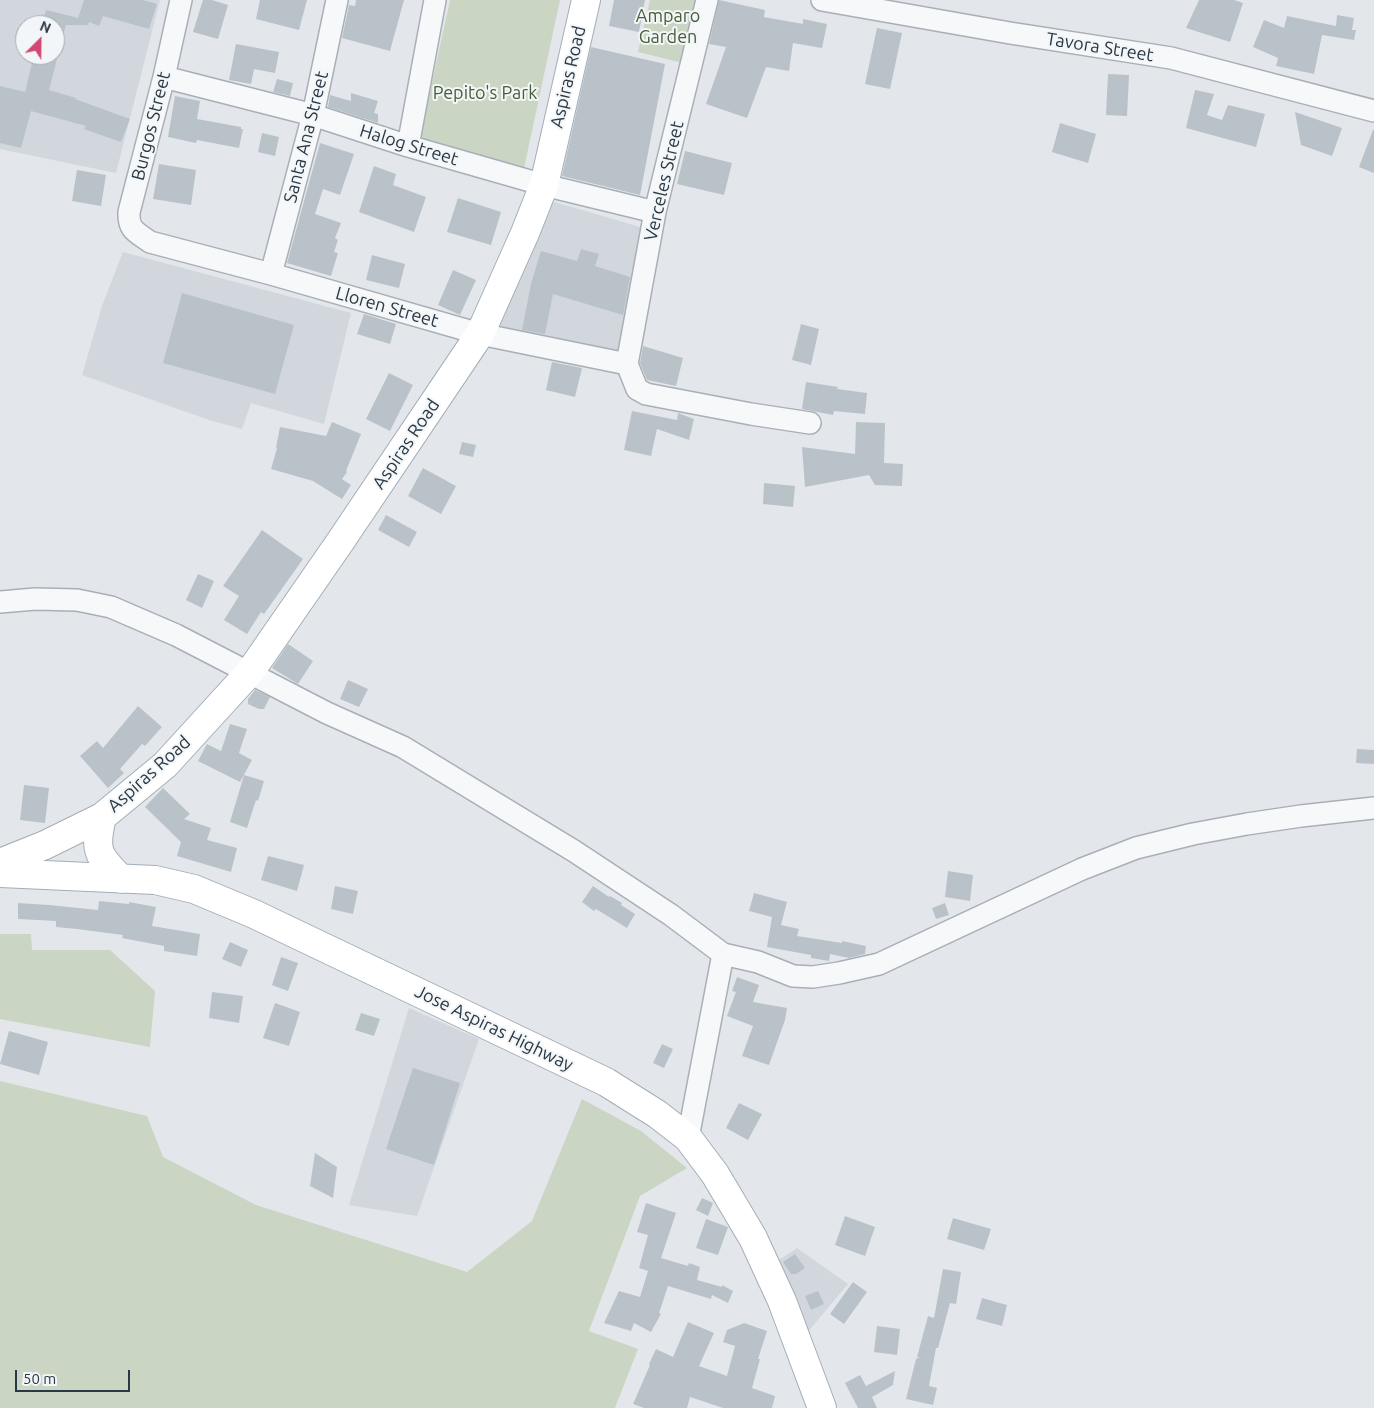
<!DOCTYPE html>
<html>
<head>
<meta charset="utf-8">
<style>
	body { margin:0 }
	#map { position:relative; width:1374px; height:1408px; overflow:hidden; background:#e3e7eb; font-family:Ubuntu,sans-serif }
	canvas { display:block }
	.north { position:absolute; left:15px; top:15px; width:50px; height:50px; box-sizing:border-box; background:#f3f6f8; border:1px solid #a3aab0; border-radius:50%; rotate:23deg; font-size:14px; font-weight:700; line-height:20px; text-align:center; color:#2a3844 }
	.north::after { content:''; display:block; margin:auto; width:18px; height:22px; background:#d04873; clip-path:polygon(50% 0,100% 100%,50% 72%,0 100%) }
	.scale { position:absolute; left:15px; top:1370px; width:115px; height:22px; box-sizing:border-box; border:2px solid #2a3844; border-top:0; padding-left:6px; font-size:15px; line-height:18px; white-space:nowrap; color:#2a3844; -webkit-text-stroke:4px #f3f6f8; paint-order:stroke }
</style>
</head>
<body>
<div id="map">
<canvas width="1374" height="1408"></canvas>
<div class="north">N</div>
<div class="scale">50 m</div>
</div>
<script>
const g = document.querySelector('canvas').getContext('2d');
g.lineJoin = 'round';
function fillPath(path, color) {
  g.fillStyle = color;
  g.fill(path, 'evenodd');
}
function strokePath(path, color, width, dash) {
  g.strokeStyle = color;
  g.lineWidth = width;
  g.lineCap = dash ? 'butt' : 'round';
  g.setLineDash(dash || []);
  g.stroke(path);
}
function write(font, color, halo, rows, align = 'center') {
  g.font = font + ' Ubuntu,sans-serif';
  g.lineWidth = 4;
  g.setLineDash([]);
  g.textBaseline = 'middle';
  g.strokeStyle = halo;
  g.fillStyle = color;
  for (const [text, x, y, turn = 0] of rows) {
    g.save();
    g.translate(x, y);
    g.rotate((+turn || 0) * Math.PI / 180);
    g.textAlign = isNaN(turn) ? turn : align;
    if (halo) g.strokeText(text, 0, 0);
    g.fillText(text, 0, 0);
    g.restore();
  }
}
fillPath(new Path2D(`
	M0 0H160L116 173 0 149ZM25 25H55V55H25Z
	M551 201 647 229 621 359 496 330Z
	M123 252 351 313 324 424 251 403 242 429 209 420 82 375 102 306Z
	M409 1008 479 1039 417 1216 349 1205Z
	M797 1248 848 1284 806 1334 776 1262Z`), '#d1d7dd');
fillPath(new Path2D(`
	M450 0H560L523 173 418 147Z
	M650 0H698L683 63 638 52Z
	M0 934H31L32 950H110L155 991 150 1047 0 1019Z
	M0 1081 147 1116 163 1157 256 1205 467 1272 532 1221 582 1099 641 1131 687 1168 640 1196 589 1331 638 1349 615 1408H0Z`), '#cbd5c4');
fillPath(new Path2D(`
	M84 0H143L157 4 149 29 103 16 99 26 89 22 88 25H66L59 49H55V25H42L46 10 78 18Z
	M203 0H212L228 5 218 39 193 32Z
	M260 0H307L299 30 256 19Z
	M356 0H404L390 51 342 38 349 5 355 6Z
	M614 0H645L639 32 609 26Z
	M719 0 765 10 764 17 803 24V19L827 24 822 48 793 43 789 71 766 67 747 118 706 104 726 47 709 44Z
	M1199 0H1234L1243 3 1230 42 1186 28Z
	M1337 15 1354 18 1352 30H1356L1354 40 1322 35 1314 74 1276 66 1278 58 1253 47 1264 20 1284 28 1287 16 1336 26Z
	M877 28 902 33 890 89 865 84Z
	M236 44 279 52 275 73 254 69 251 84 229 80Z
	M591 47 665 64 640 195 562 176Z
	M34 55H58L49 90 76 98 75 99 130 119 121 142 84 129 86 126 31 111 21 148 0 143V86L25 92Z
	M1108 74 1129 75 1127 116 1106 115Z
	M277 79 293 83 290 96 273 92Z
	M1195 90 1214 94 1207 115 1222 120 1228 105 1265 114 1256 147 1186 128Z
	M351 93 378 101 374 113 378 114V123L328 107 330 95 351 101Z
	M175 96 200 101 197 119 241 127V129H243L239 148 197 140 196 143 168 137Z
	M1295 112 1342 128 1332 156 1301 145Z
	M1060 123 1096 134 1088 163 1052 152Z
	M1373 130H1374V173L1359 167Z
	M262 133 279 137 275 156 258 152Z
	M320 143 354 154 340 195 323 189 315 214 341 223 335 238 338 240 334 252 338 253 331 276 287 263Z
	M685 151 732 163 724 195 677 184Z
	M159 164 196 170 191 205 153 199Z
	M374 166 396 174 393 185 426 197 414 232 359 212Z
	M77 170 106 175 101 206 72 201Z
	M458 198 501 212 491 245 447 232Z
	M581 249 599 254 595 266 630 277 623 315 553 294 545 334 522 330 531 284 541 251 577 261Z
	M372 255 405 264 399 288 366 280Z
	M453 270 476 280 460 315 438 305Z
	M182 293 294 325 275 394 163 363Z
	M364 314 396 324 390 344 357 334Z
	M801 324 819 329 811 365 792 360Z
	M643 346 683 358 676 386 647 380 640 363Z
	M552 362 582 368 575 397 546 390Z
	M389 373 413 385 390 431 366 419Z
	M806 382 838 387 837 389 867 393 865 414 834 411 833 415 802 409Z
	M632 411 677 420 678 413 694 419 689 440 657 429 651 456 624 450Z
	M332 422 361 434 346 471 347 472 342 479 351 485 342 499 313 481 271 469 277 448 276 447 280 427 326 436Z
	M856 422 885 423 884 463 903 464 902 486 875 485 869 475 805 487 802 447 855 454Z
	M462 442 476 445 473 457 459 454Z
	M423 468 456 486 441 514 408 496Z
	M764 483 795 486 793 507 763 504Z
	M386 515 417 532 409 547 378 530Z
	M262 530 303 559 264 614 261 612 247 634 224 620 239 596 223 586Z
	M198 574 214 581 202 608 186 600Z
	M288 644 313 661 298 684 272 668Z
	M348 680 368 689 359 707 340 699Z
	M255 690 270 697 264 709H259L248 704V699Z
	M138 706 162 727 145 746 142 744 120 769 124 773 108 788 80 756 97 741 103 748Z
	M230 724 247 729 239 753 252 760 240 782 198 761 207 744 221 751Z
	M1357 749 1374 750V764L1356 763Z
	M244 775 264 781 258 801 256 800 247 828 230 822Z
	M24 785 49 788 45 823 20 820Z
	M163 788 190 814 184 819 211 828 207 840 237 848 231 872 177 856 181 842 145 807Z
	M268 856 304 865 297 891 261 880Z
	M948 871 973 875 970 901 945 897Z
	M335 886 358 891 353 914 331 909Z
	M593 886 609 897 610 896 622 903 621 905 635 914 627 928 596 909 594 911 582 902Z
	M754 893 787 902 781 925 799 929 797 936 842 943V941L866 946 865 954 849 958 830 954 829 961 811 958V955L767 947 772 917 749 911Z
	M99 901 129 904V902L156 907 152 926 200 934 197 956 164 951V946L122 938 123 935 77 929 56 927V921L18 919V903L49 905 98 910Z
	M945 903 949 915 936 919 932 908Z
	M230 942 248 950 241 967 222 959Z
	M281 957 298 963 288 991 272 985Z
	M737 977 759 985 753 1002 787 1008 785 1020 769 1065 742 1056 753 1026 727 1016 736 992 732 991Z
	M212 992 243 996 239 1023 209 1018Z
	M275 1003 300 1012 289 1046 263 1038Z
	M361 1013 380 1019 374 1036 355 1030Z
	M9 1031 48 1042 39 1075 0 1064Z
	M662 1044 673 1049 664 1068 653 1063Z
	M413 1068 460 1083 434 1165 386 1149Z
	M739 1103 762 1114 748 1140 726 1128Z
	M315 1153 337 1167 333 1198 310 1186Z
	M702 1198 713 1203 708 1216 696 1210Z
	M646 1203 676 1213 661 1258 688 1266 689 1263 700 1267 697 1280 722 1287V1285L733 1291 728 1303 712 1295 711 1299 668 1286 659 1313 661 1314 651 1332 634 1323 631 1331 604 1323 619 1291 640 1297 648 1271 639 1268 648 1235 637 1232Z
	M845 1216 875 1227 865 1256 835 1245Z
	M953 1218 991 1229 984 1250 947 1239Z
	M706 1219 728 1227 718 1255 696 1248Z
	M795 1254 805 1268 796 1274H791L783 1262Z
	M943 1269 961 1272 956 1304 950 1303 938 1348H936L929 1386 937 1388 933 1405 906 1399 916 1359 920 1357H917L928 1316 934 1318Z
	M853 1282 867 1292 844 1324 830 1314Z
	M818 1291 824 1304 811 1310 805 1296Z
	M982 1298 1007 1305 1002 1326 976 1319Z
	M688 1322 714 1333 699 1366 727 1376 735 1346 723 1342 727 1330 744 1323 767 1331 758 1359H760L752 1388 775 1396 772 1408H723L690 1397 687 1408H644L633 1404 650 1365 649 1364 656 1349 673 1357Z
	M877 1326 900 1329 897 1355 874 1352Z
	M895 1371 893 1385 872 1397 877 1408H858L845 1383 860 1375 866 1386Z`), '#bac2c9');
const minor = new Path2D(`
	M181 0 164 77 129 212C128 230 136 232 150 242L271 274 480 334 627 364
	M822 0 1010 33 1171 58 1374 111
	M164 77 313 115 408 146 544 185 655 212
	M408 146 435 0
	M271 274 313 115 337 0
	M627 364 655 212 707 0
	M627 364 637 389 646 394 751 414 810 423
	M0 602 35 599 77 600 111 607 176 635 327 713 403 747 574 851 671 915 723 954 758 962 793 976 813 977 839 973 879 964 1082 869 1136 848 1193 834 1247 824 1301 816 1374 808
	M688 1138 723 954`);
const major = new Path2D(`
	M102 817C94 850 97 855 121 879
	M0 863 45 845 102 817 165 765 250 672 340 542 480 334 525 233 544 185 586 0
	M0 873 155 880 194 889 254 914 606 1082 657 1114 688 1138 715 1174 753 1238 782 1301 822 1408`);
strokePath(minor, '#a8afb6', 24);
strokePath(major, '#a2aeb7', 30);
strokePath(minor, '#f6f8f9', 21);
strokePath(major, '#fff', 28);
write('18px', '#465f38', '#f3f6f8', [
	["Amparo",668,16],
	["Garden",668,37],
	["Pepito's Park",485,93]
]);
write('18px', '#2a3844', '#f3f6f8', [
	["Tavora Street",1100,47,9],
	["Aspiras Road",568,77,-77],
	["Burgos Street",151,126,-76],
	["Santa Ana Street",306,137,-76],
	["Halog Street",409,145,17],
	["Verceles Street",664,181,-77],
	["Lloren Street",387,307,16],
	["Aspiras Road",406,444,-56],
	["Aspiras Road",149,774,-42],
	["Jose Aspiras Highway",494,1028,26]
]);
</script>
</body>
</html>
